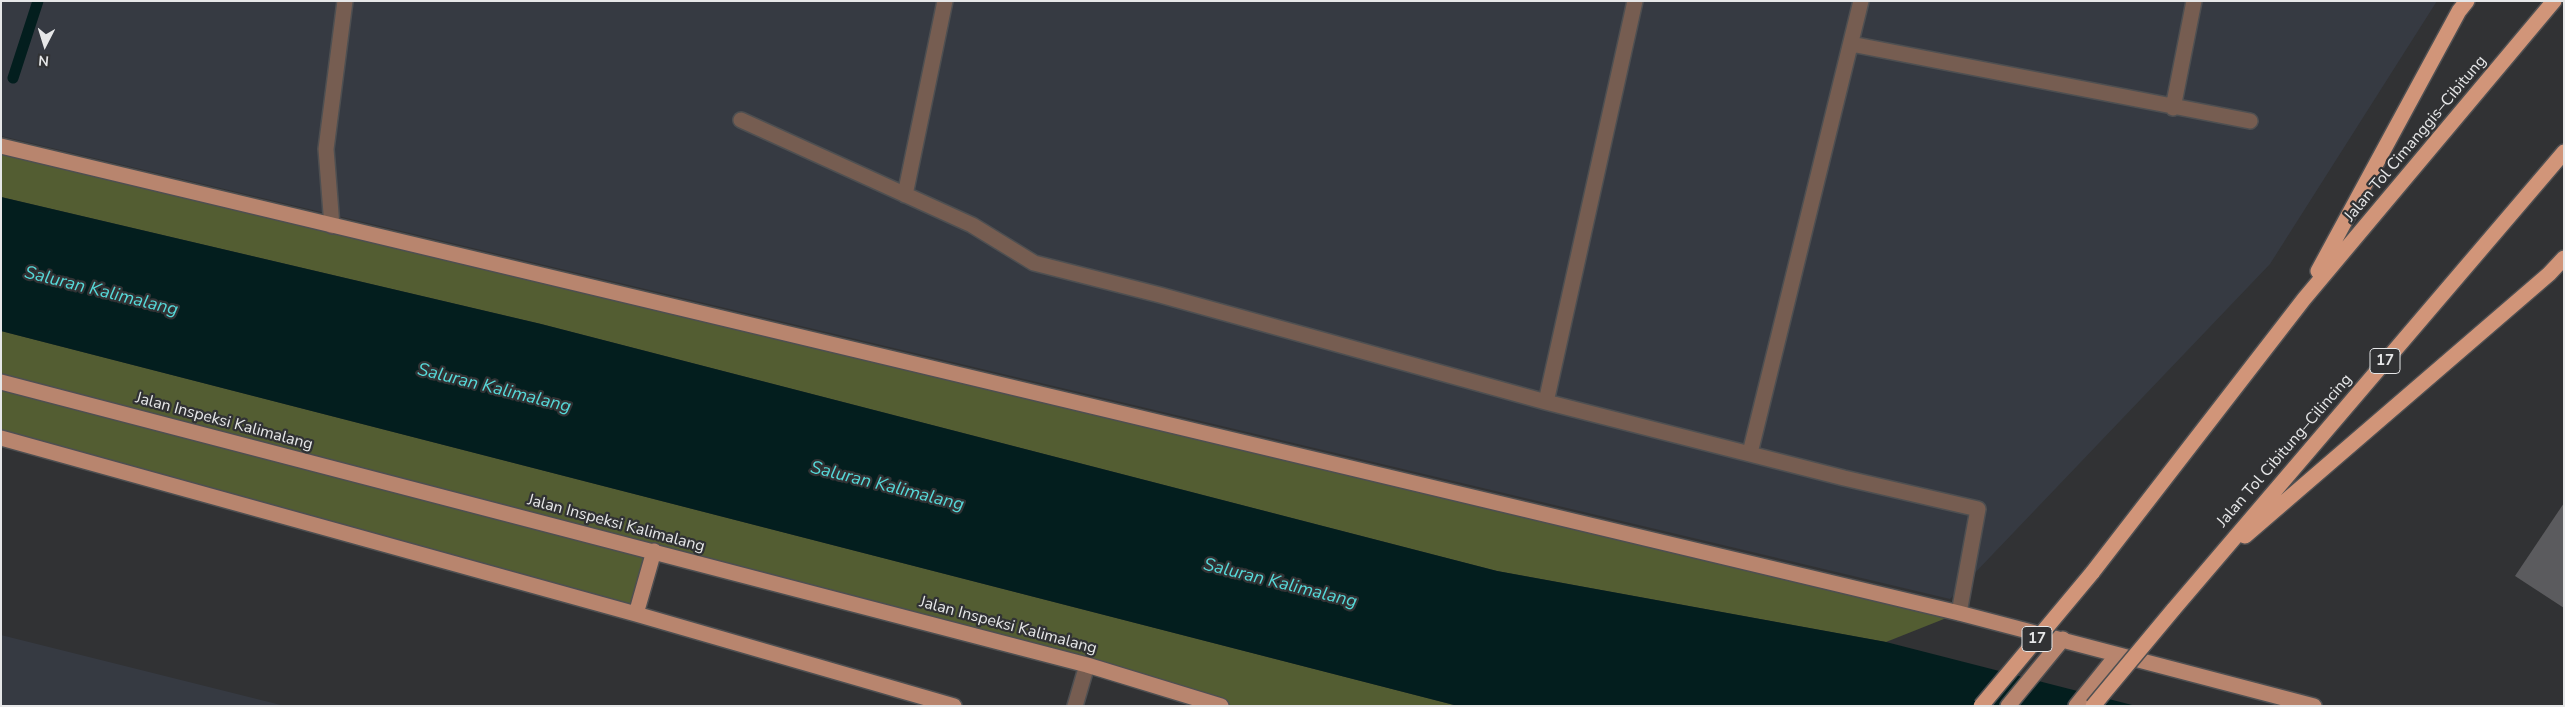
<!DOCTYPE html>
<html>
<head>
<meta charset="utf-8">
<style>
	body { margin:0 }
	#map { position:relative; width:2565px; height:707px; overflow:hidden; background:#313234; font-family:"Nunito Sans",sans-serif }
	canvas { display:block }
	.frame { position:absolute; inset:0; border:2px solid #e6e7e8; pointer-events:none }
	.north { position:absolute; left:20px; top:20px; width:50px; height:50px; -webkit-text-stroke:4px #313234; paint-order:stroke; rotate:185deg; font-size:14px; font-weight:700; line-height:20px; text-align:center; color:#e6e7e8 }
	.north::after { content:''; display:block; margin:auto; width:18px; height:22px; background:#e6e7e8; clip-path:polygon(50% 0,100% 100%,50% 72%,0 100%) }
</style>
</head>
<body>
<div id="map">
<canvas width="2565" height="707"></canvas>
<div class="frame"></div>
<div class="north">N</div>
</div>
<script>
const g = document.querySelector('canvas').getContext('2d');
g.lineJoin = 'round';
function fillPath(path, color) {
  g.fillStyle = color;
  g.fill(path, 'evenodd');
}
function strokePath(path, color, width, dash) {
  g.strokeStyle = color;
  g.lineWidth = width;
  g.lineCap = dash ? 'butt' : 'round';
  g.setLineDash(dash || []);
  g.stroke(path);
}
function write(font, color, halo, rows, align = 'center') {
  g.font = font + ' "Nunito Sans",sans-serif';
  g.lineWidth = 4.5;
  g.setLineDash([]);
  g.textBaseline = 'middle';
  g.strokeStyle = halo;
  g.fillStyle = color;
  for (const [text, x, y, turn = 0] of rows) {
    g.save();
    g.translate(x, y);
    g.rotate((+turn || 0) * Math.PI / 180);
    g.textAlign = isNaN(turn) ? turn : align;
    if (halo) g.strokeText(text, 0, 0);
    g.fillText(text, 0, 0);
    g.restore();
  }
}
fillPath(new Path2D(`
	M1 1H2437L2270 264 1950 599 1 136Z
	M1 635 285 706H1Z`), '#363a42');
fillPath(new Path2D(`
	M1 146 1959 613 1886 642 1497 571 541 324 1 197Z
	M1 331 1458 706H1221L654 551 636 614 1 438Z`), '#535d32');
fillPath(new Path2D(`
	M1 197 541 324 1497 571 1886 642 2136 706H1458L1 331Z`), '#031e1e');
strokePath(new Path2D(`
	M13 78 38 1`), '#031e1e', 11);
fillPath(new Path2D(`
	M2564 503V608L2515 576Z`), '#5b5b5e');
const minor = new Path2D(`
	M1851 44 2250 121
	M2173 108 2194 1
	M741 120 972 225 1034 263 1160 295 1546 402 1844 478 1978 509 1959 613
	M905 195 945 1
	M332 226 326 149 345 1
	M1546 402 1635 1
	M1750 453 1861 1
	M1075 706 1087 665`);
const major = new Path2D(`
	M1 146 1959 613 2314 706
	M1 382 1087 665 1221 706
	M1 438 636 614 954 706
	M636 614 654 551
	M2008 706 2063 639
	M2076 706 2117 655`);
const highway = new Path2D(`
	M2318 271 2459 11 2467 1
	M2245 536 2549 274 2564 258
	M2092 573 2304 299 2554 1
	M2173 610 2564 152`);
strokePath(minor, '#4e4f51', 18);
strokePath(major, '#4e4f51', 18);
strokePath(highway, '#4e4f51', 18);
strokePath(minor, '#765d51', 15);
strokePath(major, '#b8856e', 15);
strokePath(highway, '#d19579', 15);
const highwayBridge = new Path2D(`
	M1981 706 2092 573
	M2093 706 2173 610`);
strokePath(highwayBridge, '#4e4f51', 18, []);
strokePath(highwayBridge, '#d19579', 15);
for (const [x, y, w] of [
	[2385,361,30],
	[2037,639,30]
]) {
  const box = new Path2D();
  box.roundRect(x - w / 2, y - 12.5, w, 25, 4);
  g.fillStyle = '#313234';
  g.fill(box);
  strokePath(box, '#e6e7e8', 1);
}
write('bold 15px', '#e6e7e8', null, [
	["17",2385,361],
	["17",2037,639]
]);
write('16px', '#e6e7e8', '#313234', [
	["Jalan Tol Cimanggis–Cibitung",2416,139,-50],
	["Jalan Inspeksi Kalimalang",224,422,15],
	["Jalan Tol Cibitung–Cilincing",2285,451,-49],
	["Jalan Inspeksi Kalimalang",616,524,15],
	["Jalan Inspeksi Kalimalang",1008,626,15]
]);
write('italic 18px', '#56d9d9', '#313234', [
	["Saluran Kalimalang",101,292,14],
	["Saluran Kalimalang",494,389,14],
	["Saluran Kalimalang",887,487,14],
	["Saluran Kalimalang",1280,584,14]
]);
</script>
</body>
</html>
